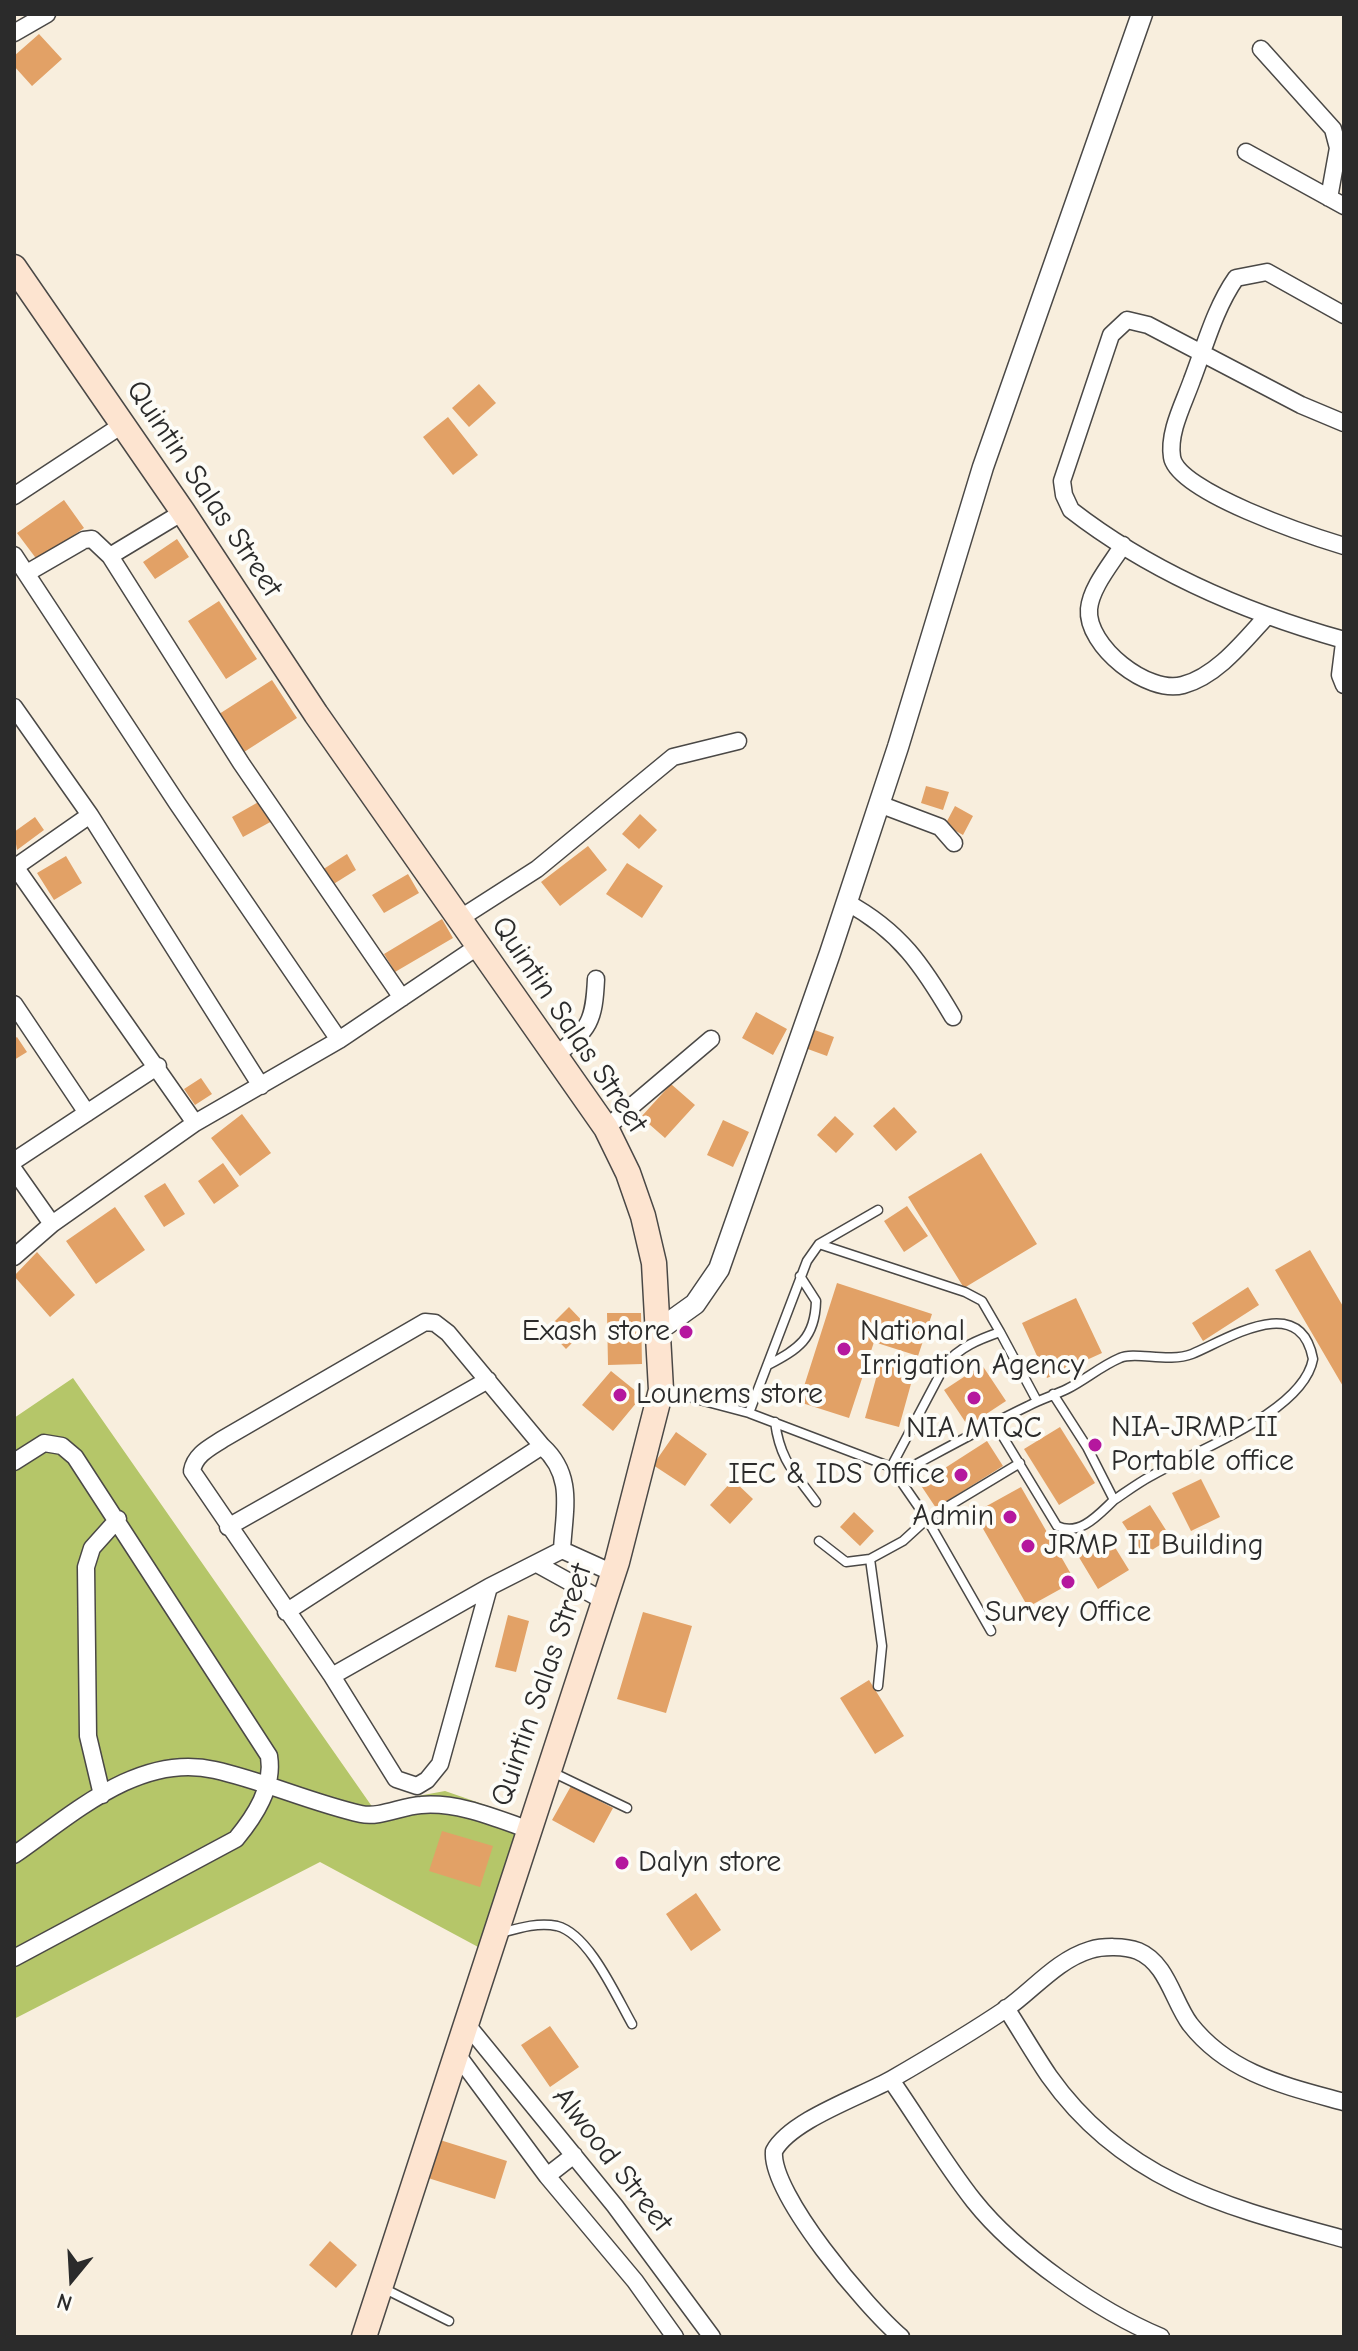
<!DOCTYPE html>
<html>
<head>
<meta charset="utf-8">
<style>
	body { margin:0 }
	#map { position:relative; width:1358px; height:2351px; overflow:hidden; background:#f8eedd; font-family:"Comic Neue",sans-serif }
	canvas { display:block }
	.frame { position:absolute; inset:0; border:16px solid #2b2b2b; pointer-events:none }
	.north { position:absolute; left:32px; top:2239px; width:80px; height:80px; -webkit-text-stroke:6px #fdfcf7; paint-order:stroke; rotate:198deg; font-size:22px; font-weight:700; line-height:32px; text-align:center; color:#2b2b2b }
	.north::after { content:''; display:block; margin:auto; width:28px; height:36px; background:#2b2b2b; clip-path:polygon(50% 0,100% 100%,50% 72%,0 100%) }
</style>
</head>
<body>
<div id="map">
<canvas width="1358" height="2351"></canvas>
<div class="frame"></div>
<div class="north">N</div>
</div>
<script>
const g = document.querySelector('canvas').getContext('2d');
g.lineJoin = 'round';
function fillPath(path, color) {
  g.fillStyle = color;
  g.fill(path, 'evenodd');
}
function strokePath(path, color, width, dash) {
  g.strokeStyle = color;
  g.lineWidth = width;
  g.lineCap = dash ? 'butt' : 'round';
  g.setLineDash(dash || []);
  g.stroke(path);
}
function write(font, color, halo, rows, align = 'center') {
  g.font = font + ' "Comic Neue",sans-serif';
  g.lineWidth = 8;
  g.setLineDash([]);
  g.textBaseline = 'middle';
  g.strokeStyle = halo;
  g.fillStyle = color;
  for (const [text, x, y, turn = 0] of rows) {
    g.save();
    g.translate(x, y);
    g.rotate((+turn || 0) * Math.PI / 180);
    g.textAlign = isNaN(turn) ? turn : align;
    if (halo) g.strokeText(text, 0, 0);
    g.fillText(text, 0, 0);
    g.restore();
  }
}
fillPath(new Path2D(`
	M73 1378 380 1818 407 1798 445 1791 520 1817 480 1948 320 1862 14 2019V1418Z`), '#b5c669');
fillPath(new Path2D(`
	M39 34 62 59 32 86 14 66V56Z
	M479 384 496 403 469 427 452 408Z
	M448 417 478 455 453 475 423 437Z
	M64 500 84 528 38 561 17 533Z
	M177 539 189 557 155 579 143 562Z
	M219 601 257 659 226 679 188 621Z
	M272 680 297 718 241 754 216 716Z
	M926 786 949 792 943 810 921 803Z
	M262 800 274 820 243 837 232 817Z
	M955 806 973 816 963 835 945 825Z
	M640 814 657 830 639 849 622 834Z
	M35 817 44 830 17 850 14 832Z
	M588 846 607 870 560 906 541 882Z
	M347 854 356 870 332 885 322 870Z
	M66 856 82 883 54 900 37 873Z
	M627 863 663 886 642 918 606 894Z
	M408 874 419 893 384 913 372 895Z
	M442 919 453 938 395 972 384 954Z
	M756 1012 787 1029 773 1055 742 1038Z
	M812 1029 834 1037 827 1056 805 1048Z
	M17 1037 27 1052 14 1060V1039Z
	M201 1078 212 1094 195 1105 184 1089Z
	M671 1084 695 1105 665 1138 641 1117Z
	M894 1107 917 1132 896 1151 873 1126Z
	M242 1114 271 1153 240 1176 211 1138Z
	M835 1116 854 1134 836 1153 817 1135Z
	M723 1120 749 1132 733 1167 707 1155Z
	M981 1153 1037 1244 964 1288 908 1197Z
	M223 1163 239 1186 214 1204 198 1181Z
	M165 1183 185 1214 164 1227 144 1196Z
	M907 1206 928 1236 904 1252 884 1221Z
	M115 1207 145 1250 96 1284 66 1241Z
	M1310 1250 1344 1308V1388L1275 1270Z
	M37 1252 75 1295 50 1317 14 1276Z
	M837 1283 932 1314 918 1356 874 1342 849 1418 799 1402Z
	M1248 1287 1259 1305 1203 1341 1192 1323Z
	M1076 1298 1102 1353 1047 1378 1022 1323Z
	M569 1307 588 1327 566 1349 547 1329Z
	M607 1313H641L642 1364 608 1365Z
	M880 1364 914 1373 899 1427 865 1418Z
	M982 1365 1006 1401 968 1426 944 1390Z
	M611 1371 642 1396 613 1431 582 1405Z
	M1060 1427 1095 1483 1059 1505 1024 1449Z
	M676 1432 707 1454 685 1486 653 1465Z
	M987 1441 1003 1466 936 1508 920 1484Z
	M1201 1479 1220 1517 1191 1531 1172 1493Z
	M733 1480 753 1499 730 1524 710 1505Z
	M1021 1487 1075 1581 1028 1607 974 1513Z
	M1150 1505 1171 1538 1144 1555 1122 1522Z
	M854 1512 874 1531 860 1546 840 1527Z
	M1108 1536 1129 1570 1098 1589 1077 1554Z
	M643 1612 692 1626 666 1713 617 1699Z
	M508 1615 529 1621 516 1672 495 1667Z
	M869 1680 904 1736 875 1754 840 1698Z
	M571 1786 613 1808 594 1843 552 1820Z
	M442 1831 493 1846 480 1887 429 1871Z
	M696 1893 721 1930 691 1951 666 1914Z
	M550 2026 579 2067 550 2087 521 2045Z
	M440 2140 507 2161 495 2199 428 2178Z
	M330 2241 357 2265 336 2288 309 2265Z`), '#e2a166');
const service = new Path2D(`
	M819 1244 965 1292 982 1301 1000 1332
	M768 1365C798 1349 815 1339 816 1301L800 1276
	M662 1390 749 1413 891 1467 927 1519 991 1631
	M749 1413 807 1261 819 1244 878 1210
	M775 1422C780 1460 794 1472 816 1502
	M994 1422 1057 1526C1080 1537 1099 1514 1114 1500
	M891 1467 945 1365C959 1347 980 1339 1000 1332L1037 1401
	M898 1474C941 1451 984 1427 1028 1406 1041 1399 1055 1395 1067 1389 1085 1380 1101 1366 1120 1358 1134 1351 1169 1363 1192 1354 1228 1339 1300 1291 1313 1359 1303 1413 1194 1451 1151 1476 1138 1483 1126 1492 1114 1500L1087 1447 1053 1394
	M819 1541 846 1562 870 1559
	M878 1686 882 1646 870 1559 903 1541 927 1519 1020 1463
	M552 1772 627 1808
	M501 1933C519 1928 538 1922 557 1926 589 1934 616 1996 632 2024
	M385 2289 449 2321`);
const minor = new Path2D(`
	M14 33 47 14
	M1261 49 1333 129 1338 148 1329 198
	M1246 152 1344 206
	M1344 315 1267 272 1236 278C1215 308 1205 346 1192 380 1184 403 1168 432 1172 457 1177 492 1311 536 1344 546
	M1344 423 1301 405 1148 325 1127 320 1111 335 1062 481 1064 495 1071 510C1151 572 1247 613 1344 640
	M14 496 122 425
	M1123 545C1112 563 1091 587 1089 609 1086 646 1148 695 1183 685 1217 676 1244 641 1267 616
	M14 555 177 803 339 1040
	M110 556 183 512
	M27 573 84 540 92 539 110 556 241 763 402 998
	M1344 643 1340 675 1344 685
	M14 707 90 815 261 1086
	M879 804 940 827 954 843
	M14 865 195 1123
	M14 868 90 815
	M846 902C900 931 923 966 953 1017
	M459 919 537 869 673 757 738 741
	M14 1004 87 1113
	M556 1055C590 1029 594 1021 596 979
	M606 1128 711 1039
	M14 1161 158 1066
	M14 1170 52 1224
	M14 1257 52 1224 195 1123 339 1040 477 947
	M14 1462 44 1443 62 1446 75 1457 269 1756C274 1787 255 1816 236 1839L14 1958
	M228 1527 488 1380
	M562 1550 613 1573
	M537 1564 604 1601
	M489 1587 332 1676 192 1471C195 1454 211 1447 223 1439L425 1322 435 1323 448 1333 542 1446
	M286 1612 542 1446C575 1476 564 1510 562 1550L489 1587 440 1764 427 1780 417 1786 396 1779 332 1676
	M102 1795 88 1736 86 1567 92 1548 118 1519
	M14 1855C72 1815 139 1752 215 1770 264 1781 312 1803 361 1814 380 1818 402 1806 421 1805 458 1802 493 1817 527 1829
	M1006 2008C1021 2031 1034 2054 1049 2076 1124 2182 1227 2207 1344 2239
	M464 2021 615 2206 712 2337
	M456 2053 547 2176 635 2281 675 2337
	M891 2080C919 2120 944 2163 974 2201 1016 2254 1099 2311 1161 2337
	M547 2176 574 2155
	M901 2337C867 2308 770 2194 774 2151 791 2120 860 2097 892 2079 930 2057 969 2034 1006 2009 1033 1990 1057 1960 1090 1950 1103 1946 1125 1946 1138 1951 1167 1963 1173 2001 1190 2024 1229 2074 1286 2086 1344 2102`);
const tertiary = new Path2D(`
	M660 1329 695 1304 719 1269 830 953 898 747 983 467 1142 14`);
const secondary = new Path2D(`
	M14 267 183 512 316 714 606 1128 628 1173 643 1216 654 1263 661 1390 617 1562 364 2337`);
strokePath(service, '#4a4846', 11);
strokePath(minor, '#4a4846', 19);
strokePath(tertiary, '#4a4846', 23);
strokePath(secondary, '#4a4846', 27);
strokePath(service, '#fff', 8);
strokePath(minor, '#fff', 16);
strokePath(tertiary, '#fff', 20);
strokePath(secondary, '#fde4d0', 24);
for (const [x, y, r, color] of [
	[686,1332,8,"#b5179e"],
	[844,1349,8,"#b5179e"],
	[620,1395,8,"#b5179e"],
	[974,1398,8,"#b5179e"],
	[1095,1445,8,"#b5179e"],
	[961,1475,8,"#b5179e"],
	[1010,1517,8,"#b5179e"],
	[1028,1546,8,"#b5179e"],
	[1068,1582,8,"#b5179e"],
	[622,1863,8,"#b5179e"]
]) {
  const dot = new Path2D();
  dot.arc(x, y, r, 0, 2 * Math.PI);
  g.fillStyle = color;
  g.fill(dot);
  strokePath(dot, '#fdfcf7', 3);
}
write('30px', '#2b2b2b', '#fdfcf7', [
	["Quintin Salas Street",204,489,56],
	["Quintin Salas Street",569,1025,56],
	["Quintin Salas Street",542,1685,-71],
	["Alwood Street",612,2160,52]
]);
write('30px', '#2b2b2b', '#fdfcf7', [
	["Exash store",670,1332,"right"],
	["National",860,1332],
	["Irrigation Agency",860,1366],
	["Lounems store",636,1395],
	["NIA-JRMP II",1111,1428],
	["Portable office",1111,1462],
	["NIA MTQC",974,1429,"center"],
	["IEC & IDS Office",945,1475,"right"],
	["Admin",994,1517,"right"],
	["JRMP II Building",1044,1546],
	["Survey Office",1068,1613,"center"],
	["Dalyn store",638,1863]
], 'left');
</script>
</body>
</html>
